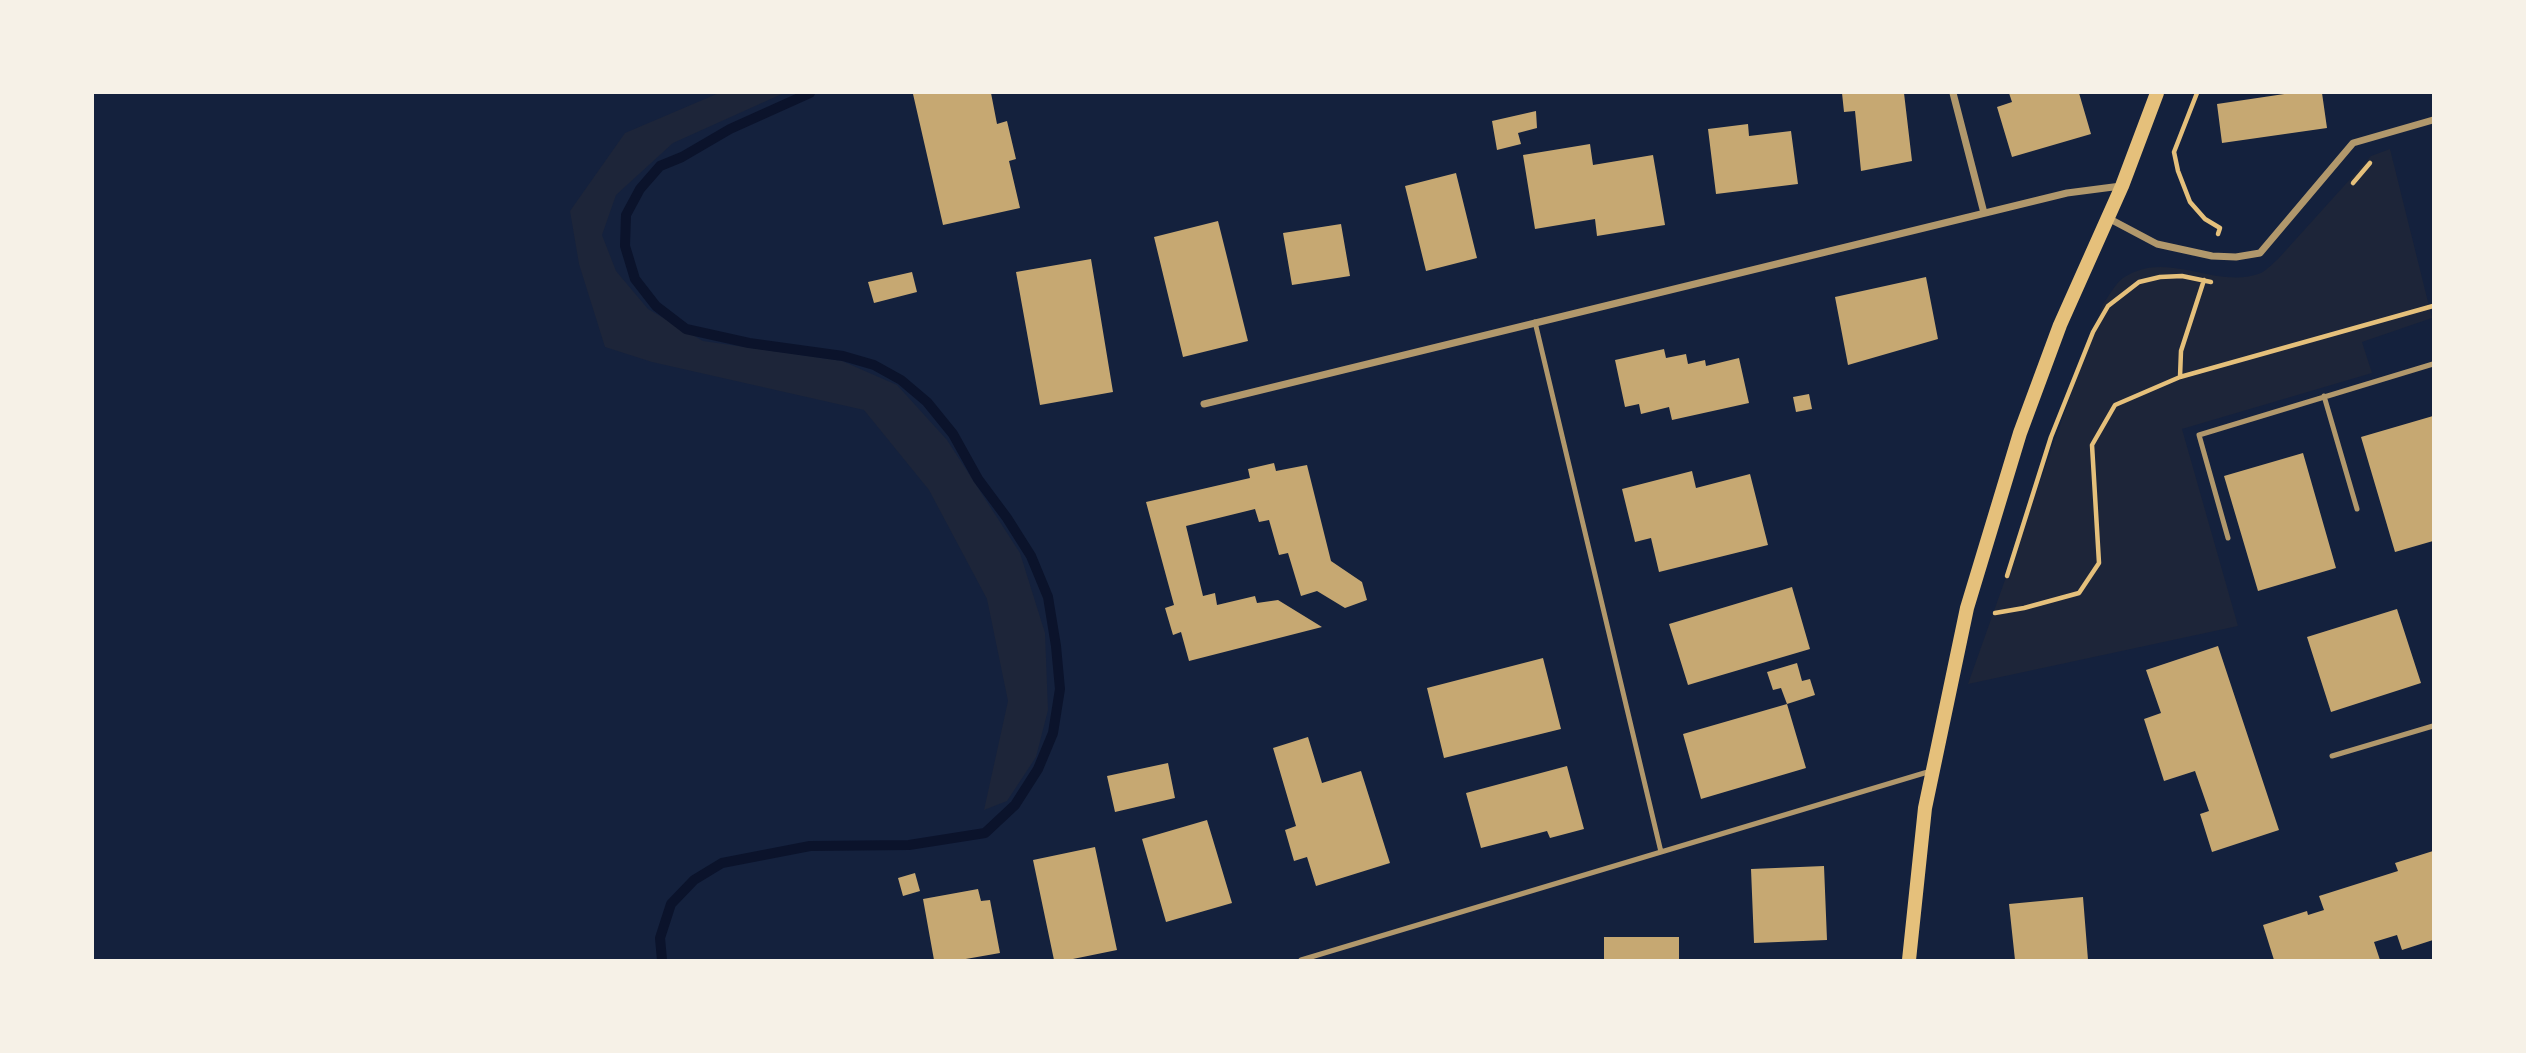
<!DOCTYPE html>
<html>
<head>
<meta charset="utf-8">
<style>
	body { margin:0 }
	#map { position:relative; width:2526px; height:1053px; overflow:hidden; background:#14213d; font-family:"Titillium Web",sans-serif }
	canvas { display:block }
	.frame { position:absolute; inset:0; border:94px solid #f6f1e7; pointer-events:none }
</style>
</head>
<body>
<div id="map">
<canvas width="2526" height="1053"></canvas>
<div class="frame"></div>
</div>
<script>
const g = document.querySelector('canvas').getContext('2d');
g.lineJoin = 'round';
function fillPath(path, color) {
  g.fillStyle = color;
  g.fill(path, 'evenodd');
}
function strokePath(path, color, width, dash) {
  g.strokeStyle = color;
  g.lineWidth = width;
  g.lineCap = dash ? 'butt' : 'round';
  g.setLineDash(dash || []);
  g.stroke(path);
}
fillPath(new Path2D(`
	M719 93H784L673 143 616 195 602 235 616 271 648 309 703 341 842 361 897 385 947 440 1020 553 1045 633 1048 710 1036 757 1007 801 984 810 1008 701 987 599 929 490 864 410 652 362 605 347 579 264 570 211 625 133Z
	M2390 149 2432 318 2362 342 2372 373 2182 429 2238 626 1968 684 2103 304C2109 296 2115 284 2123 278 2168 248 2216 291 2261 273 2267 270 2273 263 2278 259L2371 156Z`), '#1d2539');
strokePath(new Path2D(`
	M662 960 660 938 671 904 694 880 722 863 810 846 909 845 985 833 1015 805 1038 769 1053 733 1060 689 1056 646 1048 597 1031 556 1007 518 978 479 953 434 927 402 901 380 874 365 843 356 749 343 686 329 656 306 635 279 625 246 626 215 640 189 660 166 682 157 730 129 810 93`), '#0b132b', 10);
fillPath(new Path2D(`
	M920 93H991L997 124 1007 121 1016 159 1009 161 1020 208 943 225 913 94Z
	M1842 93H1904L1912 161 1861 171 1855 111 1844 112Z
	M2009 93H2079L2091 134 2012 157 1997 107 2012 102Z
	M2291 93H2322L2327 128 2222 143 2217 104Z
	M1536 111 1537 128 1518 133 1521 144 1497 150 1492 121Z
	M1748 124 1749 136 1791 131 1798 184 1716 194 1708 129Z
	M1590 144 1593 165 1653 155 1665 225 1597 236 1595 219 1535 229 1523 155Z
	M1456 173 1477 258 1426 271 1405 186Z
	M1218 221 1248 341 1183 357 1154 237Z
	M1341 224 1350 276 1292 285 1283 233Z
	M1091 259 1113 392 1040 405 1016 272Z
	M912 272 917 292 874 303 868 282Z
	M1926 277 1938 339 1848 365 1835 297Z
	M1664 349 1666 358 1686 354 1688 364 1705 360 1706 366 1739 358 1749 403 1672 420 1669 407 1641 414 1639 404 1625 407 1615 360Z
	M1809 394 1812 409 1796 412 1793 397Z
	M2433 416V541L2395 552 2361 437Z
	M2303 453 2336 568 2258 591 2224 476Z
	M1274 463 1276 471 1307 465 1331 561 1362 582 1367 600 1345 608 1317 591 1301 596 1288 553 1279 555 1269 520 1259 522 1255 509 1186 526 1203 596 1215 593 1217 605 1255 596 1257 603 1278 600 1322 627 1189 661 1181 632 1173 635 1165 608 1174 605 1146 502 1250 478 1248 469Z
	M1692 471 1696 488 1750 474 1768 545 1659 572 1651 538 1635 542 1622 489Z
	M1792 587 1810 649 1688 685 1669 624Z
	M2397 609 2421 683 2331 712 2307 637Z
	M2218 646 2279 830 2212 852 2200 814 2209 811 2195 771 2164 781 2144 719 2161 713 2146 670Z
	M1543 658 1561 729 1444 758 1427 688Z
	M1797 663 1802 681 1810 679 1815 695 1787 704 1781 688 1773 690 1767 672Z
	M1787 704 1806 768 1701 799 1683 734Z
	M1308 737 1322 783 1361 771 1390 863 1316 886 1307 857 1294 861 1285 830 1296 826 1273 748Z
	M1168 763 1175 798 1115 812 1107 776Z
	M1567 766 1584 829 1550 838 1547 831 1481 848 1466 793Z
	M1207 820 1232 903 1166 922 1142 839Z
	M1095 847 1117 950 1068 960H1054L1033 860Z
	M2433 851V940L2402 950 2397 935 2374 942 2380 960H2274L2263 925 2307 911 2308 915 2324 910 2319 896 2398 871 2395 863Z
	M1824 866 1827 940 1754 943 1751 869Z
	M915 873 920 891 903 896 898 878Z
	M978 889 981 901 990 900 1000 953 960 960H934L923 899Z
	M2083 897 2088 960H2015L2009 904Z
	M1604 937H1679V960H1604Z`), '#c6a872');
strokePath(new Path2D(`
	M2197 93 2174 152 2178 171 2190 202 2205 219 2220 228 2218 234
	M2353 183 2370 163
	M2180 377 2181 351 2204 280
	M2007 576 2051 437 2093 332 2108 306 2139 282 2160 277 2182 276 2211 282
	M1995 613 2024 608 2079 593 2099 563 2092 445 2115 405 2180 377 2433 306`), '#e5c07b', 4.5);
strokePath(new Path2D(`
	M1535 322 1661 852
	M2324 396 2357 509
	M2228 538 2199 435 2433 364
	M2332 756 2433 726
	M1301 960 1931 771`), '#b1986c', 5);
strokePath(new Path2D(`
	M1953 93 1984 213
	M2108 218 2157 244 2212 256 2236 257 2260 253 2353 143 2433 120
	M1204 404 2067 193 2121 186`), '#b1986c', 7);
strokePath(new Path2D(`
	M1909 960 1925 808 1967 608 2020 433 2060 325 2122 186 2157 93`), '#e5c07b', 14);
</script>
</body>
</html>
